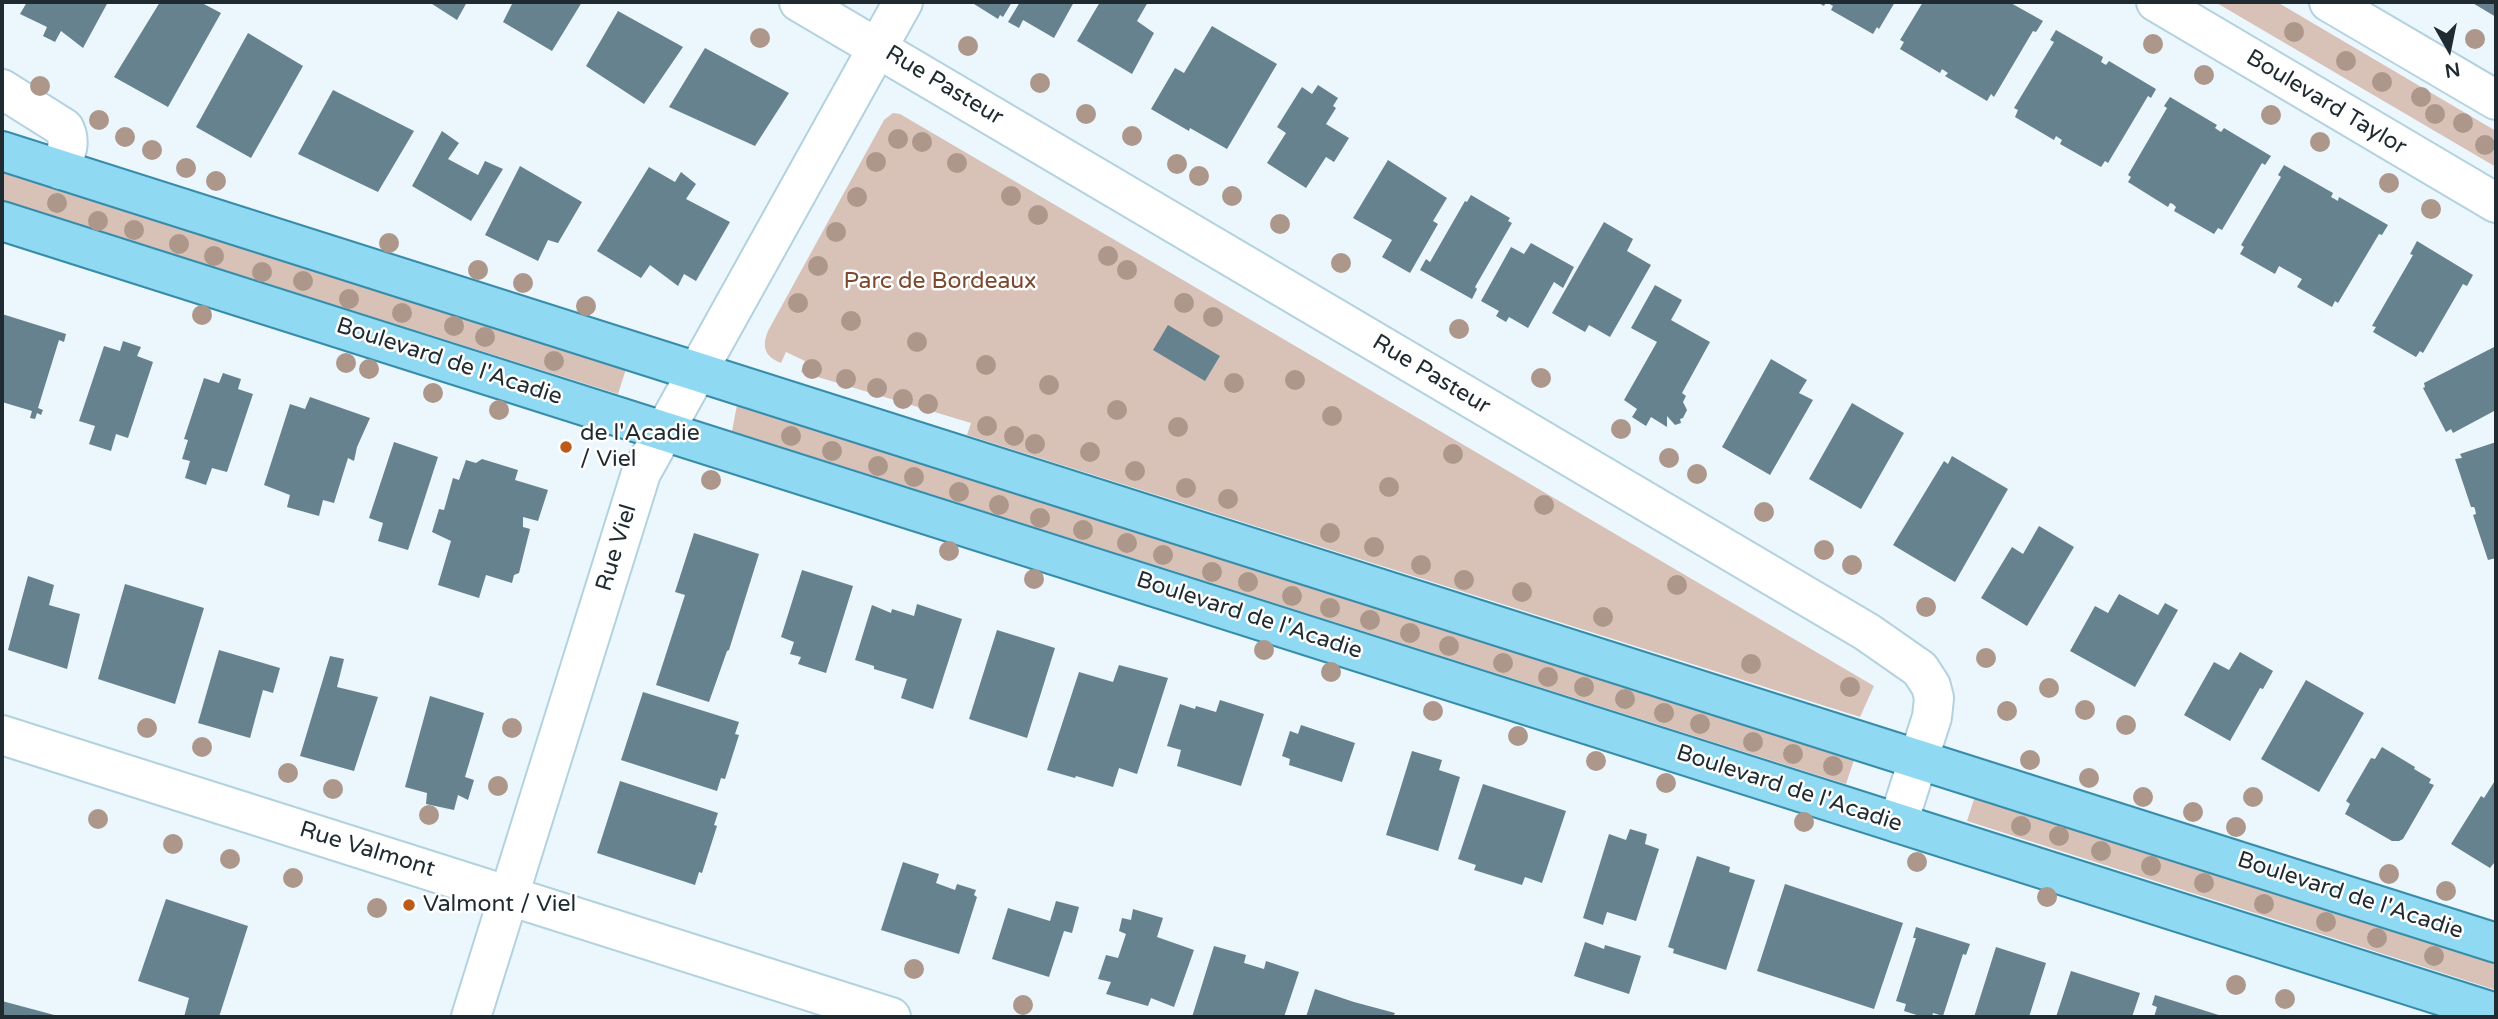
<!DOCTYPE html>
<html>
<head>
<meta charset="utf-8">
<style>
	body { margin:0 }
	#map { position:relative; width:2498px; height:1019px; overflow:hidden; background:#ebf7fd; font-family:"Varela Round",sans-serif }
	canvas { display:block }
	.frame { position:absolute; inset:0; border:4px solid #1f2b30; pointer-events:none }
	.north { position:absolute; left:2414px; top:14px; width:70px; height:70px; -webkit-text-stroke:5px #fff; paint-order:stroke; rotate:171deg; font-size:19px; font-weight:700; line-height:28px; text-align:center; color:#1f2b30 }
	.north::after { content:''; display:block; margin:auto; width:24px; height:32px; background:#1f2b30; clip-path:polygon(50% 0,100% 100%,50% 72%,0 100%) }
</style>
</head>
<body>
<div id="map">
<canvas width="2498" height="1019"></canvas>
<div class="frame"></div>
<div class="north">N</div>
</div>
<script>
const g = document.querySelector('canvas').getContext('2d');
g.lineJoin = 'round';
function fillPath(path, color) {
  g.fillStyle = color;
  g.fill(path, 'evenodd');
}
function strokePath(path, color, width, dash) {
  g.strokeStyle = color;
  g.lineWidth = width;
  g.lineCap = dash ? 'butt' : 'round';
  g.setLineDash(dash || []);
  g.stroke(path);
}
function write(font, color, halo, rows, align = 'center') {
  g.font = font + ' "Varela Round",sans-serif';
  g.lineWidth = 5;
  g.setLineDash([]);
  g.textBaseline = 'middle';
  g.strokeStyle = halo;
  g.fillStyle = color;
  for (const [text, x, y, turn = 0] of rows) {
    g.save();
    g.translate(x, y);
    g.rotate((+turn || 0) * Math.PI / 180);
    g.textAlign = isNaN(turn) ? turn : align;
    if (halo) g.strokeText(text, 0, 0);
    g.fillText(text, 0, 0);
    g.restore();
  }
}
fillPath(new Path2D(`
	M2215 2H2277L2496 131V167Z
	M893 113 900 114 1011 179 1874 686 1860 717 967 435 971 423 801 372 805 361 786 352 781 363C764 356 761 346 769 329L884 120Z
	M2 173 626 369 618 394 2 200Z
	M737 405 1855 757 1846 784 732 431Z
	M1975 796 2496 961V990L1967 821Z`), '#d8c2b7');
fillPath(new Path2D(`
	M27 2H108L83 48 61 31 55 42 43 36 47 27 20 14Z
	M160 2H200L221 13 168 107 114 77Z
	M429 2H467L457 20Z
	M513 2H582L552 51 503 22Z
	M976 2H1012L1003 17 1000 15 998 19 974 4Z
	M1020 2H1074L1054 38 1023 20 1019 28 1008 22Z
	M1100 2H1148L1137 21 1154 33 1132 74 1077 41Z
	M1817 2H1895L1879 29 1877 27 1873 34 1831 10 1833 6 1826 2 1824 6Z
	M1923 2H2009L2043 21 2036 32 2033 31 1994 97 1991 94 1987 101 1945 76 1948 73 1942 69 1940 73 1900 49 1904 42 1900 40Z
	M2471 2H2496V17Z
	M618 11 683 47 644 104 586 66Z
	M1212 26 1277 64 1227 149 1190 128 1189 131 1151 109 1175 68 1184 73Z
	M2056 30 2103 57 2101 62 2106 65 2109 61 2156 89 2151 98 2148 96 2108 163 2105 161 2101 167 2060 144 2062 140 2056 136 2054 140 2015 117 2018 110 2014 108 2054 42 2050 40Z
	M248 33 303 66 251 158 196 127Z
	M705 48 789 93 755 146 669 107Z
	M1318 85 1338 98 1333 106 1336 108 1326 124 1349 138 1334 162 1326 157 1306 188 1267 163 1286 133 1277 127 1302 87 1312 94Z
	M333 90 414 131 378 192 298 154Z
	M2170 97 2217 125 2215 128 2221 132 2224 128 2271 156 2265 165 2262 163 2222 230 2218 228 2214 234 2174 211 2176 207 2173 204 2170 203 2168 207 2128 182 2131 177 2128 175 2167 108 2164 106Z
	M442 131 459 143 448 159 478 175 485 161 503 169 471 221 412 186Z
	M1388 160 1447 198 1433 221 1438 224 1410 273 1382 257 1392 240 1353 218Z
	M2284 165 2333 193 2331 197 2338 201 2339 197 2388 225 2382 235 2379 234 2338 303 2335 301 2332 307 2297 287 2302 279 2279 266 2275 274 2240 254 2244 247 2241 245 2281 177 2278 175Z
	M520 166 582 202 558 243 548 240 538 261 485 235Z
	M649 167 675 182 681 172 696 184 686 199 730 222 696 281 684 274 678 286 650 265 641 278 597 251Z
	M1471 195 1510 218 1508 221 1512 223 1475 287 1477 289 1472 299 1420 270 1426 259 1430 262 1465 201 1467 202Z
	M1604 222 1633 239 1627 251 1651 265 1610 337 1589 325 1585 332 1552 313Z
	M2417 241 2473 275 2467 286 2463 284 2423 353 2420 351 2416 357 2373 332 2376 327 2372 326 2413 255 2410 254Z
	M1531 243 1574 267 1563 288 1554 282 1528 328 1509 317 1506 322 1496 316 1499 311 1481 301 1511 247 1524 254Z
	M1655 285 1682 300 1671 320 1710 342 1682 393 1686 396 1683 402 1687 410 1683 418 1680 419 1681 423 1675 425 1667 416V427L1651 417 1646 426 1632 417 1637 409 1624 400 1657 342 1631 328Z
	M2 314 66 334 64 342 59 340 38 408 43 410 41 415 37 413 35 419 30 418 32 411 2 402Z
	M1168 325 1220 356 1205 381 1153 350Z
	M123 341 141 347 137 356 153 362 128 438 116 434 111 451 89 444 95 426 79 421 104 346 120 351Z
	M2496 346V410L2453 433 2451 429 2446 432 2423 388 2425 387 2424 383Z
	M1771 359 1807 380 1799 393 1813 400 1770 475 1722 447Z
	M223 373 241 379 238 389 253 394 227 472 212 468 206 485 185 478 190 461 182 459 188 440 184 439 204 378 219 383Z
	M310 397 370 418 357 447 354 461 348 458 334 503 323 500 319 516 287 507 290 495 264 485 290 404 305 409Z
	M1852 403 1904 433 1861 509 1809 479Z
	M394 442 438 457 408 550 378 541 383 523 369 518Z
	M2496 442V558L2488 560 2473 515 2476 514 2475 509 2474 507H2471L2455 459 2462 458 2460 454Z
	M1952 456 2008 489 1955 582 1893 545 1944 461 1948 464Z
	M482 459 518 470 515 480 548 490 538 521 523 517V527L530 529 519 573 514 575 512 583 486 575 479 598 438 585 451 541 432 532 439 509 444 510 453 478 459 480 466 460 476 463Z
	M2039 526 2074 547 2027 626 1981 598 2012 547 2023 554Z
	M694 533 759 554 729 650 727 651 709 702 656 685 685 595 675 592Z
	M802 570 853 586 826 673 798 664 801 657 790 654 794 642 781 637Z
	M28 576 54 585 49 605 80 614 67 669 8 650Z
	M125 584 204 608 175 704 98 679Z
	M2119 594 2158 615 2165 603 2178 610 2135 687 2070 651 2095 606 2108 613Z
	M917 604 962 619 933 709 901 698 907 679 874 669V666L855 660 872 605 891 613 892 609 914 616Z
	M997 630 1055 648 1027 738 969 719Z
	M219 650 280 668 273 693 263 690 250 738 198 723Z
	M2240 652 2273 671 2263 689 2260 688 2230 741 2184 715 2214 662 2229 670Z
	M330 656 344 659 337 687 378 697 354 771 300 756Z
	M1119 665 1168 678 1137 774 1119 768 1113 787 1076 776 1075 778 1047 770 1079 672 1113 682Z
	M2306 680 2364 713 2319 792 2261 759Z
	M643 692 739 722 735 734 739 735 725 779 721 778 717 791 621 760Z
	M430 696 484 713 465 777 474 780 468 800 458 795 454 810 426 804 427 793 405 787Z
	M1220 700 1264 714 1241 786 1177 766 1181 750 1167 746 1180 704 1195 709 1196 706 1216 712Z
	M1301 725 1355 743 1342 782 1289 765 1290 759 1282 756 1290 731 1298 734Z
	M2382 747 2415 767 2414 769 2431 779 2429 783 2434 785 2403 839 2399 841H2392L2345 814 2350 804 2346 801 2371 758 2375 759Z
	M1412 751 1442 760 1439 770 1460 777 1438 851 1386 835Z
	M2496 779V865L2494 863 2490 868 2451 844 2481 796 2484 798Z
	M620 781 718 813 714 825 717 826 702 873 699 872 695 885 597 853Z
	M1483 784 1566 811 1542 883 1525 877 1522 885 1474 870 1476 865 1458 859Z
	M1630 829 1647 834 1645 844 1659 849 1636 921 1607 912 1603 925 1583 918 1609 834 1626 840Z
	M1697 856 1730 867 1729 872 1755 880 1726 970 1673 953 1674 949 1668 947Z
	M903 862 939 874 936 883 955 890 957 884 976 890 974 895 977 897 959 954 881 930Z
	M1785 884 1903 923 1874 1009 1757 971Z
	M166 899 248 926 219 1017H184L189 998 138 981Z
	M1056 901 1079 907 1072 933 1064 931 1049 977 992 959 1008 908 1050 921Z
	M1133 909 1163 918 1157 937 1194 950 1174 1007 1151 998 1148 1006 1106 994 1111 982 1098 979 1106 955 1118 958 1126 934 1119 931 1122 918 1131 920Z
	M1916 927 1970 944 1966 955 1963 954 1943 1016 1933 1013 1932 1017H1923L1904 1011 1906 1004 1896 1001 1916 938H1913Z
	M1585 942 1604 949 1605 945 1641 956 1629 994 1574 976Z
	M1214 946 1246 955 1244 963 1264 969 1266 961 1299 972 1284 1017H1192Z
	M1996 947 2046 963 2029 1017H1974Z
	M2071 971 2140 993 2132 1017H2056Z
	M1315 989 1354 1002 1395 1013 1393 1017H1306Z
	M2155 995 2225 1017H2154L2157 1007 2152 1005Z
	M2 1001 58 1016V1017H2Z`), '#66828e');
const minor = new Path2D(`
	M799 2 1867 632 1920 669 1931 686 1934 698 1932 717 1898 823
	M2156 2 2496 203
	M2329 2 2496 100
	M2 89 64 128C72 142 65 155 61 170
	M2 735 891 1017
	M471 1017 641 473 903 2`);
const major = new Path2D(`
	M2 151 2496 943
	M2 221 2496 1013`);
strokePath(minor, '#b3d2df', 42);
strokePath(major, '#378caa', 42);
strokePath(minor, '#fff', 38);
strokePath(major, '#8fd9f3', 38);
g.fillStyle = '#ad978b';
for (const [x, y] of [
	[2294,32],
	[760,38],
	[2475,39],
	[2153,44],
	[968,46],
	[2346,61],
	[2204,75],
	[2382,82],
	[1040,83],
	[40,86],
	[2421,97],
	[1086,114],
	[2435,114],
	[2271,115],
	[99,120],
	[2463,123],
	[1132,136],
	[125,137],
	[898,139],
	[922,142],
	[2320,142],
	[2485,145],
	[152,150],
	[876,162],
	[957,163],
	[1177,164],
	[186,168],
	[1199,176],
	[216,181],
	[2389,183],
	[1011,196],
	[1232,196],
	[857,197],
	[57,203],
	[2431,209],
	[1038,215],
	[98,221],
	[1280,224],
	[134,230],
	[836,232],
	[389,243],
	[179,244],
	[214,256],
	[1108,256],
	[1341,263],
	[818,266],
	[478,270],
	[1127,270],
	[262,272],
	[303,281],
	[523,283],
	[349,299],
	[798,303],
	[1184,303],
	[586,306],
	[402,313],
	[202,315],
	[1213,317],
	[851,321],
	[454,326],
	[1459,329],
	[485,337],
	[917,342],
	[554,361],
	[346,363],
	[986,365],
	[369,369],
	[812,369],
	[1541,378],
	[846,379],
	[1295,380],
	[1234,383],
	[1049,385],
	[877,388],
	[433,393],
	[903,399],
	[928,404],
	[499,410],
	[1117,410],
	[1332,416],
	[987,426],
	[1178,427],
	[1621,429],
	[791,436],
	[1014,436],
	[1035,444],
	[832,451],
	[1090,452],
	[1453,454],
	[1669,458],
	[878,466],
	[1135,471],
	[1697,474],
	[914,477],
	[711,480],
	[1389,487],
	[1186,488],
	[959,492],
	[1228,499],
	[999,505],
	[1544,505],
	[1764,512],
	[1040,518],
	[1083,530],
	[1330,533],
	[1127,543],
	[1374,547],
	[1824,550],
	[949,551],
	[1163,555],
	[1421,565],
	[1852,565],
	[1212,572],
	[1034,579],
	[1464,580],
	[1248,582],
	[1677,585],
	[1522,592],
	[1292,596],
	[1926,607],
	[1330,608],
	[1603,617],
	[1370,620],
	[1410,633],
	[1449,646],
	[1264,650],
	[1986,658],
	[1503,663],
	[1751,664],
	[1331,672],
	[1548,677],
	[1584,687],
	[1850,687],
	[2049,688],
	[1625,699],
	[2085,710],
	[1433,711],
	[2007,711],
	[1664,713],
	[1700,724],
	[2126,725],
	[147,728],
	[512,728],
	[1518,736],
	[1753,742],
	[202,747],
	[1793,754],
	[2030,760],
	[1596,761],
	[1833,766],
	[288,773],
	[2089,778],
	[1666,783],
	[498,786],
	[333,789],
	[2143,797],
	[2253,797],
	[2193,812],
	[429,815],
	[98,819],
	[1804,822],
	[2021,826],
	[2236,827],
	[2059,836],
	[173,844],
	[2101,851],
	[230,859],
	[1917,862],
	[2151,866],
	[2389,874],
	[293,878],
	[2204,883],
	[2446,891],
	[2047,897],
	[2264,904],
	[377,908],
	[2326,922],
	[2377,938],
	[2434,956],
	[914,969],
	[2236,985],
	[2285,999],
	[1023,1005]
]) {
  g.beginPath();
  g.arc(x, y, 10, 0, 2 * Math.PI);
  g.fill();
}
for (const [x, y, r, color] of [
	[566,447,7,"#bb5a19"],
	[409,905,7,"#bb5a19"]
]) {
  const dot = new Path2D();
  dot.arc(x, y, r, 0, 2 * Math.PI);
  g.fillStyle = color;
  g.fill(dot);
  strokePath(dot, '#fff', 2.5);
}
write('23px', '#1f2b30', '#fff', [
	["Rue Pasteur",944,86,31],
	["Boulevard Taylor",2326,103,31],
	["Boulevard de l'Acadie",449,362,18],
	["Rue Pasteur",1431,375,31],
	["Rue Viel",617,548,-73],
	["Boulevard de l'Acadie",1249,616,18],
	["Boulevard de l'Acadie",1789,789,18],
	["Rue Valmont",367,850,17],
	["Boulevard de l'Acadie",2350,896,18]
]);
write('23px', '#7a492e', '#fff', [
	["Parc de Bordeaux",940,282]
]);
write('23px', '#1f2b30', '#fff', [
	["de l'Acadie",580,434],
	["/ Viel",580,460],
	["Valmont / Viel",423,905]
], 'left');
</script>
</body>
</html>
